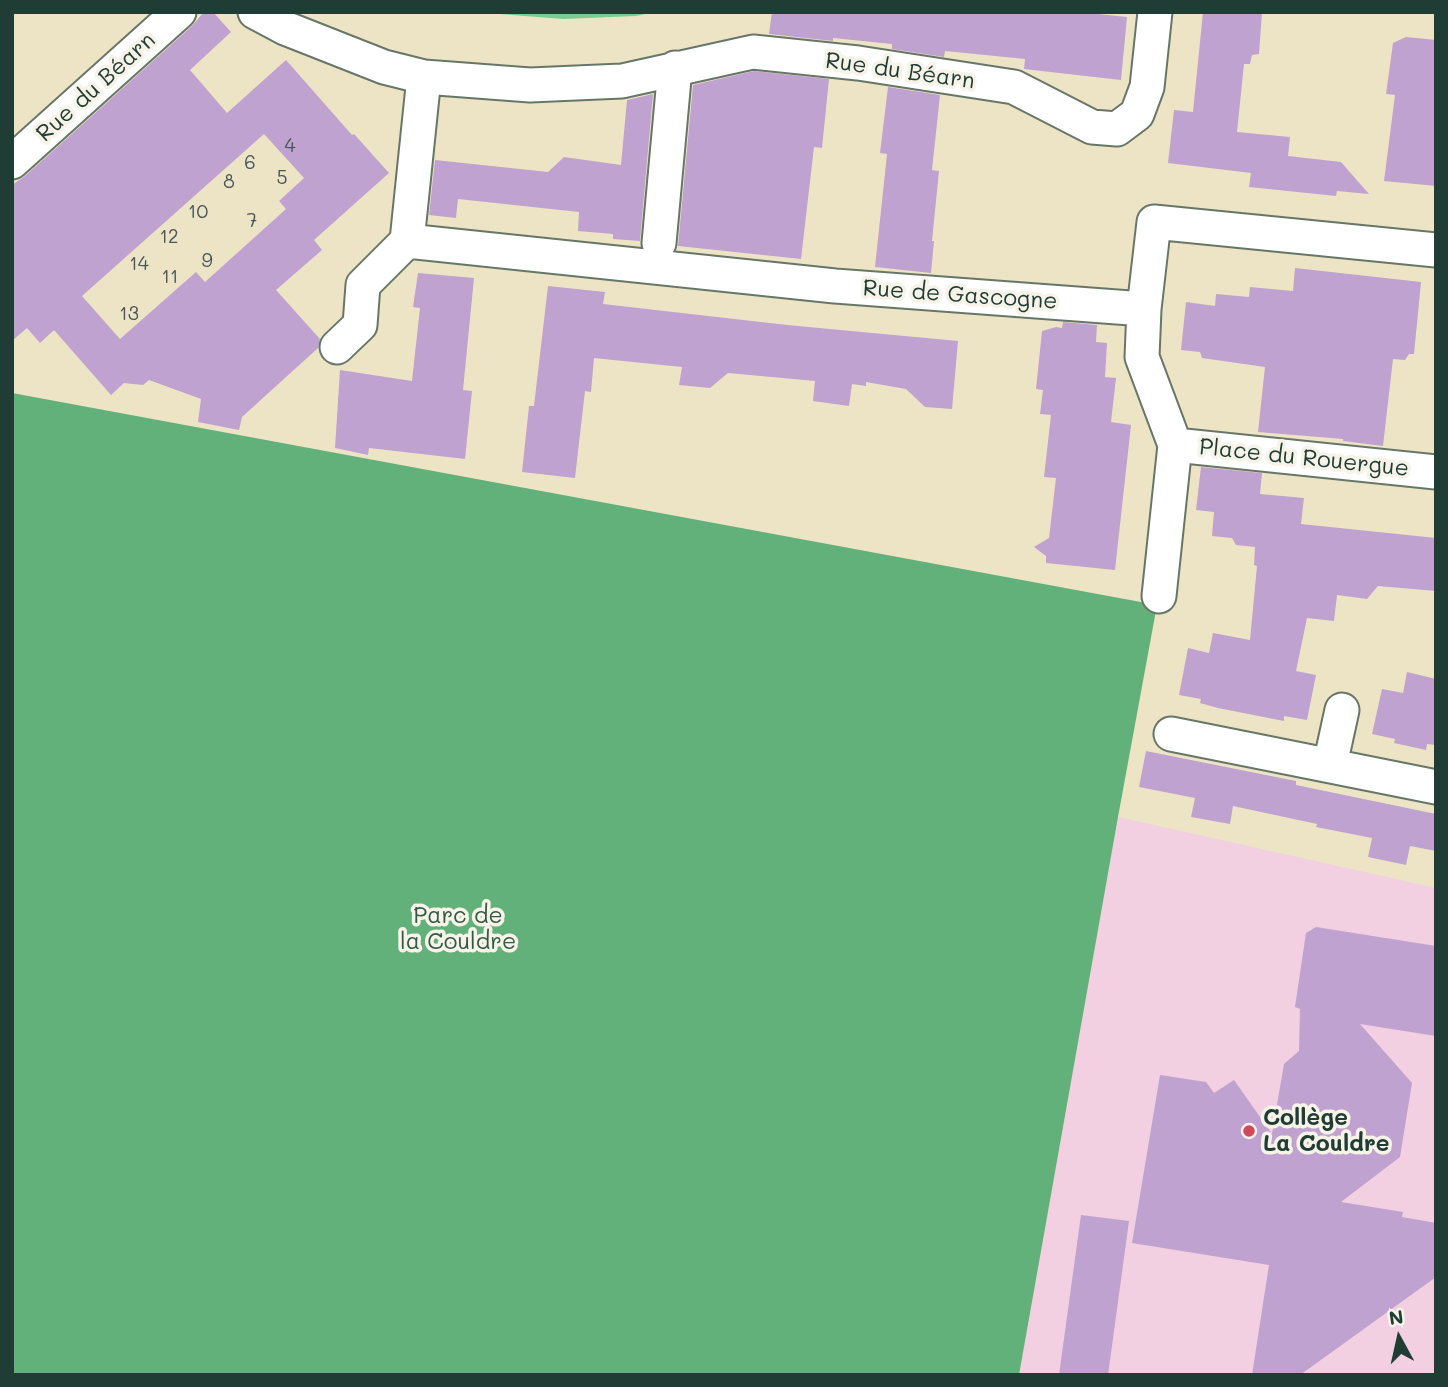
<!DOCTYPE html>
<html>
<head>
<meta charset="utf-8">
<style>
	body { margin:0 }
	#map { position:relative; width:1448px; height:1387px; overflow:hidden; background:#ede4c6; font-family:Mali,sans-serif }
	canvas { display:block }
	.frame { position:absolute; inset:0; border:14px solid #1f3d34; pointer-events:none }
	.north { position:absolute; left:1364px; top:1303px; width:70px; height:70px; -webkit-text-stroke:5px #f7f3e8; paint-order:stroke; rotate:352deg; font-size:19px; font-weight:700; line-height:28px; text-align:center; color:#1f3d34 }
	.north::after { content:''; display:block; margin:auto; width:24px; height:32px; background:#1f3d34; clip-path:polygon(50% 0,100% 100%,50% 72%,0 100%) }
</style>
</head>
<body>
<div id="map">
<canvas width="1448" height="1387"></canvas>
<div class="frame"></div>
<div class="north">N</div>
</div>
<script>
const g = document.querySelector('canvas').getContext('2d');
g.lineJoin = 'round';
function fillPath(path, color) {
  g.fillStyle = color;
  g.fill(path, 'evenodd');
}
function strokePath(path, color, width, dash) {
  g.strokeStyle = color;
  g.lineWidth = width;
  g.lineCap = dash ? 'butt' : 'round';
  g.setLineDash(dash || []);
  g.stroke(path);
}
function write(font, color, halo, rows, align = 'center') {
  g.font = font + ' Mali,sans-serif';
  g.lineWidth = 7;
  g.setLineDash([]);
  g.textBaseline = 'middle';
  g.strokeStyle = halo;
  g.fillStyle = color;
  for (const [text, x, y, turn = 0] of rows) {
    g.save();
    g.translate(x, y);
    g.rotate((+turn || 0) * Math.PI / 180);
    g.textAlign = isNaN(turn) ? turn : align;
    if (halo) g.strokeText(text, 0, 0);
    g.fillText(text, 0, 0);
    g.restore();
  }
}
fillPath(new Path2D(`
	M1118 817 1436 888V1375H1019Z`), '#f2cfe1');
fillPath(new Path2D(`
	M474 12H655L636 16 563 19Z`), '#79cc8f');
fillPath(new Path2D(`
	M12 393 1157 605 1118 817 1019 1375H12Z`), '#62b07a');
fillPath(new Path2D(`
	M204 12H213L231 32 190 70 227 113 286 60 352 135 354 134 389 173 314 240 322 250 276 290 320 339 318 348 242 417 239 430 198 422 201 399 149 380 143 385 124 383 111 395 54 330 40 343 27 328 12 341V185L25 176 192 26ZM264 134 304 178 279 201 286 209 205 282 196 272 120 339 82 296Z
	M772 12H1079L1127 17 1121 80 1024 69 1025 59 945 51 944 57 892 49V44L833 38V41L769 34Z
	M1203 12H1262L1259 54 1252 55 1250 64H1244L1237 132 1290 137 1288 156 1341 162 1369 194 1337 191 1336 196 1249 187 1251 173 1168 163 1174 110 1193 112Z
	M1406 37 1436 40V186L1384 181 1395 95 1386 94 1393 43Z
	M754 71 829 79 822 148 814 147 801 259 678 246 693 85Z
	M888 87 940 95 932 170 939 171 932 241H934L931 273 875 267 887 154 880 153Z
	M653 94 640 241 613 239V234L578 231 579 212 458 199 456 218 429 215 435 160 548 172 564 157 621 165 627 100Z
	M1295 268 1421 282 1414 354H1409L1405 360 1393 359 1383 446 1343 441V439L1258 432 1265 367 1202 358 1200 352 1181 350 1186 302 1215 306 1216 294 1249 297 1250 287 1293 291Z
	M418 273 474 278 463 390 472 391 465 459 369 448 368 455 335 448 340 370 412 381 420 308 413 307Z
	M548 286 605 292 603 304 787 325 958 341 952 409 925 407 906 389 866 382V386L852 384 849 406 813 401 815 381 728 373 710 388 679 385 682 367 594 358 591 392 585 391 575 478 522 472 529 406H534Z
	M1063 322 1097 325 1096 342 1107 343 1105 377 1116 378 1111 422 1131 425 1115 570 1046 563V556L1034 547 1049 538 1056 478 1044 477 1051 415 1040 414 1043 390 1036 389 1042 331 1056 327 1062 328Z
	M1201 467 1262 473 1260 494 1304 498 1301 524 1436 538V591L1378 586 1367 599 1337 595 1334 621 1307 618 1296 671 1316 675 1307 720 1284 716V721L1218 708 1200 703 1201 699 1179 695 1188 648 1209 653 1213 633 1250 640 1257 566 1254 565 1255 547 1236 545 1232 538 1212 536 1214 512 1196 510Z
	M1407 672 1436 679V745L1427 744 1426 750 1394 743 1395 739 1372 734 1382 689 1403 693Z
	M1146 751 1296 781V785L1436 814V851L1410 846 1406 865 1368 857 1372 838 1316 827 1317 824 1233 806 1230 824 1191 817 1195 798 1139 787Z
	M1316 927 1436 946V1036L1360 1024 1412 1083 1400 1157 1341 1202 1403 1212 1402 1217 1436 1223V1277L1300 1375H1252L1269 1265 1132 1243 1160 1075 1206 1082 1214 1093 1234 1080 1272 1134 1284 1064 1299 1051 1300 1009 1295 1007 1306 933Z
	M1081 1215 1129 1221 1108 1375H1059Z`), '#bfa2cf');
const street = new Path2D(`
	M255 12 285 28 384 67 424 77 530 85 622 81 753 52 858 63 1014 87 1092 127 1117 129 1137 114 1147 87 1155 12
	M12 162 179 12
	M407 241 835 286 1144 309
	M659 243 675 68
	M337 347 360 325 363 285 407 241 424 77
	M1175 445 1436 472
	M1159 596 1175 445 1142 357 1144 309 1154 222 1436 250
	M1171 734 1436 787
	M1330 765 1342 710`);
strokePath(street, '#677767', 37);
strokePath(street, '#fff', 33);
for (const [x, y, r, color] of [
	[1249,1131,7,"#d1495b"]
]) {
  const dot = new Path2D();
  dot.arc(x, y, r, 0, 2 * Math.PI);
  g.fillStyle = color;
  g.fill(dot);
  strokePath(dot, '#f7f3e8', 2.5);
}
write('19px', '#47565b', null, [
	["4",290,146],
	["6",250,163],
	["5",282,178],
	["8",229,182],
	["10",198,212],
	["7",252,221],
	["12",169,237],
	["9",207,261],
	["14",139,264],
	["11",170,277],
	["13",129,314]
]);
write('23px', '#1f3d34', '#f7f3e8', [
	["Rue du Béarn",900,71,8],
	["Rue du Béarn",96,87,-42],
	["Rue de Gascogne",960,295,4],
	["Place du Rouergue",1304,458,6]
]);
write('23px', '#315a46', '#f7f3e8', [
	["Parc de",458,916],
	["la Couldre",458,942]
]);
write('bold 23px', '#1f3d34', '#f7f3e8', [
	["Collège",1263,1118],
	["La Couldre",1263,1144]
], 'left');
</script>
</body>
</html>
